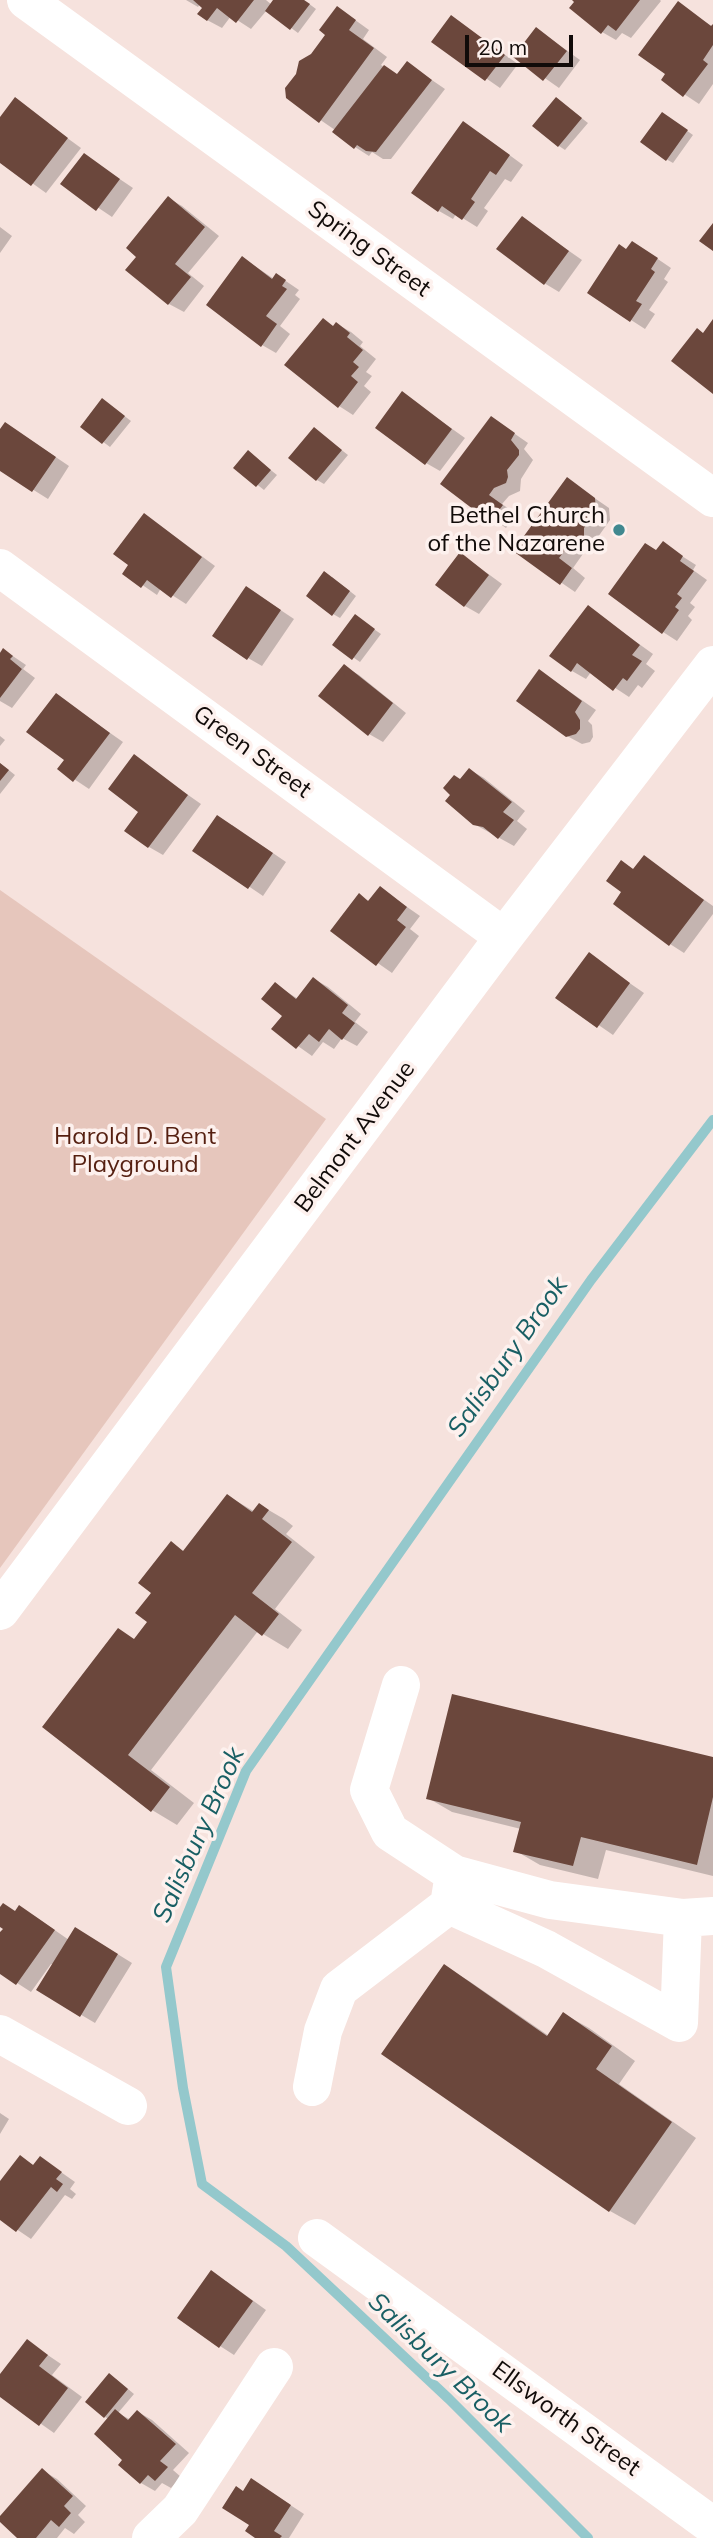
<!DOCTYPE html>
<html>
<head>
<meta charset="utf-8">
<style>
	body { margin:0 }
	#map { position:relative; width:713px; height:2538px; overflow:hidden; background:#f6e2dd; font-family:Mulish,sans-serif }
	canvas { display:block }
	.scale { position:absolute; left:465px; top:35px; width:108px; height:32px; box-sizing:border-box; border:4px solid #110b09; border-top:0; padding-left:9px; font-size:21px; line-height:24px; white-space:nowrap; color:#110b09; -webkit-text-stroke:5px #fdf1ee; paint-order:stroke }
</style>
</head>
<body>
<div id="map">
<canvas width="713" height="2538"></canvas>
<div class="scale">20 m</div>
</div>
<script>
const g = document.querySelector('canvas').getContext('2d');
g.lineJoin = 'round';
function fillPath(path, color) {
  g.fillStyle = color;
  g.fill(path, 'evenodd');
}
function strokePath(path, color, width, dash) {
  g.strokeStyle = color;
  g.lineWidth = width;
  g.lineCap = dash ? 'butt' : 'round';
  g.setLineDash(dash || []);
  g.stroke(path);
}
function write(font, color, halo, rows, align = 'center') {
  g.font = font + ' Mulish,sans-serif';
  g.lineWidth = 7;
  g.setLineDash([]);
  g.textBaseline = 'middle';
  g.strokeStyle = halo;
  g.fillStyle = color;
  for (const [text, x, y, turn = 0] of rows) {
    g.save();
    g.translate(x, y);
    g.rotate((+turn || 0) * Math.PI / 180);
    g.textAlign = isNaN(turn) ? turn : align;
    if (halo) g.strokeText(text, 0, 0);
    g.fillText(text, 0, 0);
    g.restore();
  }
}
fillPath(new Path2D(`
	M0 890 326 1119 0 1568Z`), '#e6c6bc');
fillPath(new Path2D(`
	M186 0H266L272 5 275 0H304L316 9 298 33 267 10 251 29 231 16 222 28 207 20 204 7 200 4 198 7Z
	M574 0H660L661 1 631 38 622 33 616 40 602 32Z
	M678 4 713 27V84L699 104 663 80 667 74Z
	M351 17 369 30 363 39 387 57 381 65 398 75 407 63 445 89 391 159H383L372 152 369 156 355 147 335 130 287 97 312 55Z
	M451 17 518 64 500 88 434 42Z
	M537 29 580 60 559 88 515 57Z
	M557 99 588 123 565 150 559 146Z
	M15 100 81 148 46 193 0 160V119Z
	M669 118 693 135 673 163 666 159Z
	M478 132 523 165 511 182 505 179 484 208 488 211 477 227 456 214 453 219 439 211Z
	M84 155 133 188 112 217 63 184Z
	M168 198 182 206 219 236 188 273 204 286 184 312 169 304 128 270 139 257Z
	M522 218 582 260 559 292 544 283Z
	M0 227 12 236 0 253Z
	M627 251H646L671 268 664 279 668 282 649 310 655 314 645 329 589 293Z
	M243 258 274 279 277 275 299 290 295 295 300 299 280 326 290 334 276 353 262 345Z
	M323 320 334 327 337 324 351 332 363 342 360 346 376 359 366 372 372 376 364 386 371 392 353 415 339 406Z
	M403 394 465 438 440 471 426 463Z
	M110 405 131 421 110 447 83 427Z
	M492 418 528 443 524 449 533 460 521 479 520 491 509 496 502 504 516 514 506 528 442 483Z
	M0 432 20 433 69 466 48 499 0 469Z
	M321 434 348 455 324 484 317 480Z
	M248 452 277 475 264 490 235 467Z
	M567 479 609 508 610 520 598 537V548L593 551H585L573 568 585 578 575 592 515 551Z
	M158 524 215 566 186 604 161 588 157 595 125 573Z
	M663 544 696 565 693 570 707 580 690 603 695 607 688 616 692 620 677 641 663 632 657 552Z
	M461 554 502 584 479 614 465 606Z
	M332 577 356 596 340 618 333 614Z
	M261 597 294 619 262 666 248 658Z
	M589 608 653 654 646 664 655 671 642 688 638 685 629 697 591 672 586 679 572 671Z
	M362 621 381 634 360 662 335 645Z
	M4 650 26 665 23 669 35 678 12 708 0 701V652Z
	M344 666 359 675 406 713 383 742 369 734Z
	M540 671 596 710 588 721 592 725 593 737 590 742 582 744 567 736Z
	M56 695 123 742 89 789 59 769 66 760Z
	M0 736 5 740 0 746Z
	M134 757 201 804 163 855 149 847 141 812Z
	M0 763 15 775 0 794Z
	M470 770 484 778 525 811 517 821 527 829 514 846 474 824 461 781Z
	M232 825 286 862 263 896 195 850Z
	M644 857 713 906V914L684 953 670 944 624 892 621 862 635 870Z
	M380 888 420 916 410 929 419 936 392 973 332 931 359 895 370 902Z
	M589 955 644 993 613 1035 558 997Z
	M314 979 328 987 361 1014 355 1022 368 1032 357 1046 342 1038 334 1049 323 1042 312 1056 274 1029 284 1016 275 984 298 999Z
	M228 1496 255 1512 260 1505 284 1519 293 1526 286 1534 315 1557 275 1609 302 1630 288 1649 258 1631 151 1770 194 1803 177 1825 152 1810 45 1727 136 1640 149 1622 153 1592 171 1544 185 1552Z
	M713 1759V1876L606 1850 598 1879 540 1865 516 1851 521 1829 452 1812 428 1798Z
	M0 1910 33 1915 69 1940 90 1937 132 1963 95 2023 39 1990 54 1965 51 1964 31 1992 0 1972V1935L5 1928 0 1925Z
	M445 1967 469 1981 549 2036 564 2014 589 2028 635 2061 619 2084 696 2138 635 2225 610 2211 384 2054Z
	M0 2113 9 2119 0 2134Z
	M20 2157 35 2166 41 2158 75 2182 70 2189 76 2194 72 2199 65 2195 31 2239 0 2218V2184Z
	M226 2281 266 2310 234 2355 220 2346Z
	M27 2341 61 2364 52 2375 82 2397 54 2433 0 2395V2377Z
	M116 2379 134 2394 118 2413 131 2420 138 2412 152 2420 189 2453 173 2470 181 2477 171 2488 162 2483 155 2491 141 2483 125 2459 109 2419 105 2417Z
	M43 2471 57 2479 86 2506 78 2515 85 2522 74 2534 65 2528 57 2538H20L0 2519Z
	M266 2489 304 2514 289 2538H259L251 2525 244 2493Z`), '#0003');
strokePath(new Path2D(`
	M588 2538 449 2399 286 2246 202 2184 183 2088 166 1967 246 1771 591 1280 713 1120`), '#94c8cc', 10);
fillPath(new Path2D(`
	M193 0H254L236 23 217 8 207 21 197 14 202 8Z
	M273 0H304L310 4 290 30 265 11Z
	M572 0H640L616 31 608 25 601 34 569 8 574 2Z
	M678 1 711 26 713 24V45L703 60 708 64 683 97 661 80 665 74 638 55Z
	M337 6 356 20 349 30 374 48 319 123 286 98 285 88 296 74 299 61 311 54 325 35 319 30Z
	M451 15 505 55 485 81 431 42Z
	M536 27 567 51 543 81 513 57Z
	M407 61 432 80 376 152 366 151 357 145 354 149 332 132 384 65 397 74Z
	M15 97 68 138 31 186 0 163V117Z
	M556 97 582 118 558 147 532 126Z
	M662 112 688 130 666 161 640 142Z
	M463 121 510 155 496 175 490 171 471 199 475 202 462 220 442 206 438 212 411 193Z
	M84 153 120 179 96 211 60 184Z
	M168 196 205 227 175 264 191 277 168 305 125 270 136 257 126 248Z
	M522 216 569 251 544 285 496 249Z
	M713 223V251L699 241Z
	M632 241 658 258 651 269 655 272 636 301 642 304 630 322 587 293 619 244 626 249Z
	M242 256 272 279 276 273 286 280 282 286 287 289 266 316 277 324 261 347 206 305Z
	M323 318 333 326 336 322 350 333 347 337 363 350 353 362 359 367 351 376 358 382 338 408 284 365Z
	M713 319V394L671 361 697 328 703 333Z
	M402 391 452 429 425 465 375 428Z
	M102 398 125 416 102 444 80 427Z
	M491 416 515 433 511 440 519 450V455L507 470 508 477 506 483 494 488 489 495 503 505 490 522 440 484Z
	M5 422 56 457 32 492 0 471V429Z
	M314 427 342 450 316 481 288 458Z
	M248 450 271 470 256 487 233 468Z
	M567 477 595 498 596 511 584 528V539L578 544H570L559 558 572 568 560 585 513 551Z
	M144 513 202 557 171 598 147 580 141 588 122 574 128 565 113 554Z
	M663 541 683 556 680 561 694 571 677 594 682 598 675 607 679 610 662 634 608 594 645 543 656 550Z
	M460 552 489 575 464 607 435 585Z
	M324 571 350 591 332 616 306 596Z
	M246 586 281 610 247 660 212 636Z
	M588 605 640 645 632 655 642 661 627 681 623 678 613 691 577 663 571 672 549 656Z
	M355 614 375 629 352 660 332 645Z
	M3 648 13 656 10 659 22 669 0 698V653Z
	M344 664 393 703 368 736 318 696Z
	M539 669 582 701 575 712 580 720V729L576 734 566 737 516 701Z
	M56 693 110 733 73 782 57 769 64 760 26 732Z
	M134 754 188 795 148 848 124 831 138 812 108 789Z
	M0 763 9 770 0 781Z
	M469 768 512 802 503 812 514 820 498 839 483 827 473 825 445 801 450 795 443 788 454 775 460 779Z
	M217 815 273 853 248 889 192 851Z
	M644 855 704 900 669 946 613 904 621 892 606 881 621 860 633 869Z
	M380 886 407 907 397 920 406 927 376 966 330 931 359 893 368 901Z
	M589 952 630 983 597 1028 555 998Z
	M313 977 348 1005 342 1013 355 1023 342 1040 329 1029 319 1042 309 1034 296 1049 271 1029 282 1016 261 999 275 982 296 999Z
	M227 1494 252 1512 259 1503 269 1510 262 1519 292 1542 252 1593 279 1614 262 1636 235 1615 128 1755 170 1787 151 1812 42 1727 118 1628 134 1639 147 1622 135 1613 151 1593 138 1583 171 1541 183 1551Z
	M452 1694 713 1757V1797L697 1865 581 1837 573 1866 513 1852 521 1822 426 1799Z
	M3 1903 15 1911 19 1905 55 1930 16 1985 0 1974V1932L3 1929 0 1927V1907Z
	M75 1927 118 1954 80 2017 36 1990Z
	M444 1964 547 2036 563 2012 612 2046 596 2069 672 2122 609 2212 381 2054Z
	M20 2155 33 2165 40 2156 62 2172 56 2179 63 2184 57 2192 51 2187 16 2232 0 2220V2181Z
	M211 2270 253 2301 219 2348 177 2318Z
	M27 2339 48 2355 39 2366 68 2388 39 2426 0 2397V2374Z
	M109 2373 128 2389 104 2418 85 2402Z
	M115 2409 128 2420 137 2410 176 2444 160 2461 168 2467 155 2481 148 2475 140 2484 118 2465 122 2460 94 2434Z
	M42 2468 73 2496 64 2506 71 2513 59 2527 51 2520 36 2538H17L0 2522V2516Z
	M251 2478 291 2505 274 2531 282 2536 280 2538H255L245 2531 249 2525 222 2508 236 2486 243 2491Z`), '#6b473c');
strokePath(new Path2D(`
	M26 0 713 498
	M0 568 504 937
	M0 1611 504 937 713 665
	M401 1685 369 1790 390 1832 454 1874 550 1900 683 1918 713 1916
	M454 1874 449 1905 546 1949 679 2023 683 1918
	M0 2034 128 2106
	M312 2087 323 2031 339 1989 449 1905
	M317 2238 713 2526
	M151 2538 180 2510 274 2367`), '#fff', 38);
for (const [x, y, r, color] of [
	[619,530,7,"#41888f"]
]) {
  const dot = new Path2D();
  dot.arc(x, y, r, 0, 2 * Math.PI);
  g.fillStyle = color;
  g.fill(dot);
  strokePath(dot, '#fdf1ee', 2.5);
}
write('24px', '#110b09', '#fdf1ee', [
	["Spring Street",369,249,36],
	["Green Street",252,752,36],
	["Belmont Avenue",355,1137,-53],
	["Ellsworth Street",566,2419,36]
]);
write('24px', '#110b09', '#fdf1ee', [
	["Bethel Church",605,516],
	["of the Nazarene",605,544]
], 'right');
write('24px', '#551f10', '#fdf1ee', [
	["Harold D. Bent",135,1137],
	["Playground",135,1165]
]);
write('italic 26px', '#195f64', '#fdf1ee', [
	["Salisbury Brook",508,1357,-55],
	["Salisbury Brook",199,1835,-66],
	["Salisbury Brook",440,2363,44]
]);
</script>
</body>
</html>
